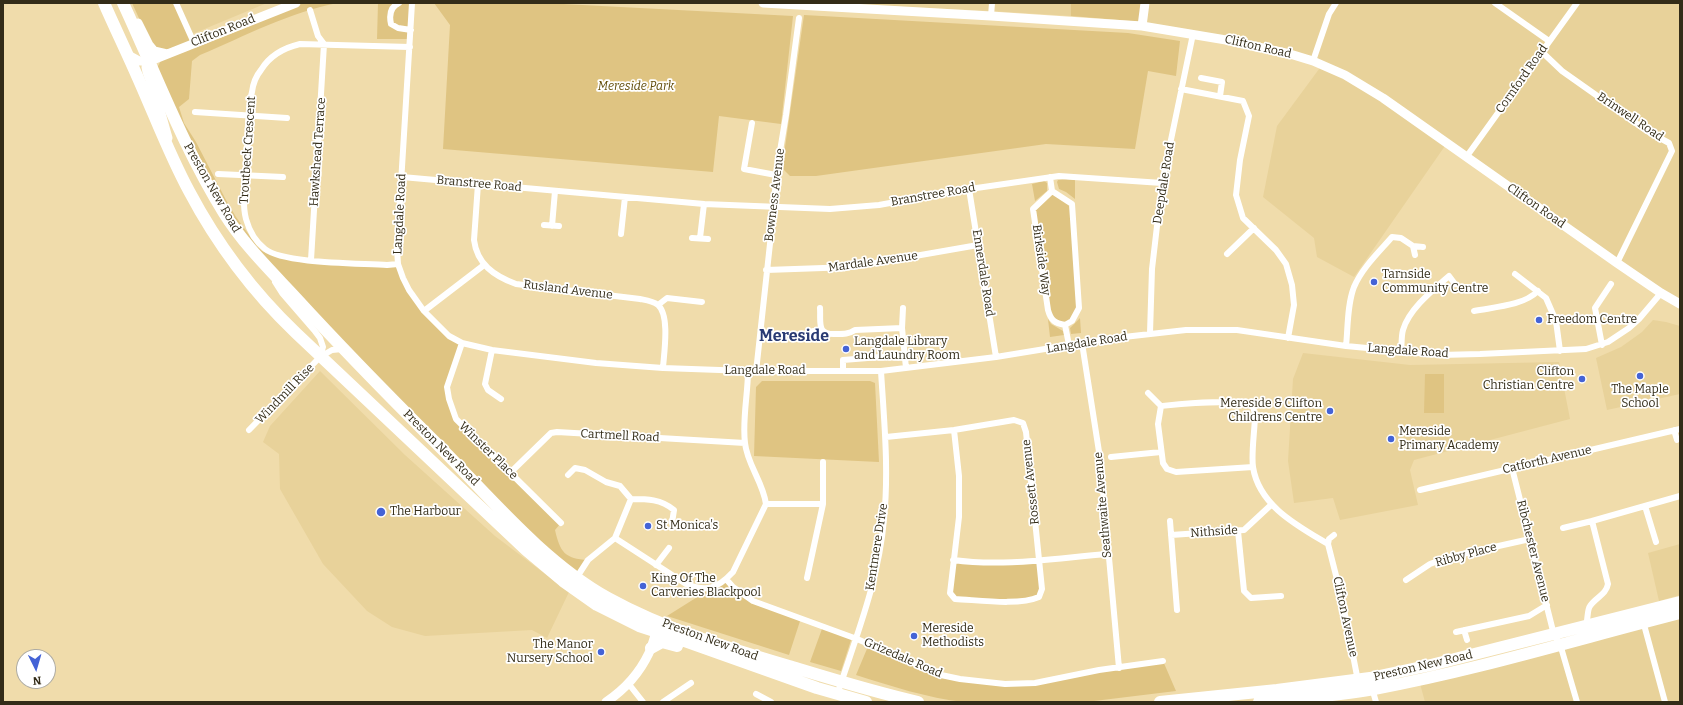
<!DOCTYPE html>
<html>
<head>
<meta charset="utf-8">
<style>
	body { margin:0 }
	#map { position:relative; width:1683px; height:705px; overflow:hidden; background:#f0dcab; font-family:Bitter,serif }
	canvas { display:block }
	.frame { position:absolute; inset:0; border:4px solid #332c18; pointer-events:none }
	.north { position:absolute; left:16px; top:649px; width:40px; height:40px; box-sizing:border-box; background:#fff; border:1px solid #adaba3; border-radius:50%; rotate:175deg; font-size:11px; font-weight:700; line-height:16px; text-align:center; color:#332c18 }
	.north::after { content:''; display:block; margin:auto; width:14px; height:18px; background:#4463d6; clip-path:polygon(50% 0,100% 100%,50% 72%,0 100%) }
</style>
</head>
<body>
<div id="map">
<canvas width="1683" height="705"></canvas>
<div class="frame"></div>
<div class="north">N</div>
</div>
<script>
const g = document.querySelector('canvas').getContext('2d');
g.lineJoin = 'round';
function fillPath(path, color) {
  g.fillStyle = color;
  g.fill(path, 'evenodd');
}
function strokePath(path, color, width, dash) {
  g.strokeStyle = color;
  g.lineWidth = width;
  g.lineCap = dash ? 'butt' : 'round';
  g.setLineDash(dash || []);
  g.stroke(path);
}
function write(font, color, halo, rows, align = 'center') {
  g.font = font + ' Bitter,serif';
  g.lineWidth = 3.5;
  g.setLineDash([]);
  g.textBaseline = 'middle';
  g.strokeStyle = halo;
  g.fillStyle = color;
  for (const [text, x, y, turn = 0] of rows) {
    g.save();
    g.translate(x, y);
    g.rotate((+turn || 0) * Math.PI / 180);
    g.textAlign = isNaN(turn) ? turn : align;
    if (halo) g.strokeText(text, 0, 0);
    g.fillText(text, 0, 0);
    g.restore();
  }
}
fillPath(new Path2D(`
	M176 3H267L190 35Z
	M818 3H1071V16L990 11Z
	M1145 3H1680V304L1447 143 1354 277 1317 257 1314 238 1263 197 1277 126 1322 65 1142 26Z
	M1653 320 1666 322 1680 326V394L1607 410 1596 358 1621 347 1642 332Z
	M1303 353 1410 365 1559 362 1570 419 1414 460 1410 470 1418 505 1340 520 1333 498 1294 503 1288 461 1293 379Z
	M320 371 405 455 495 536 569 592 547 638 532 630 425 636 392 627 367 611 323 564 280 489 279 454 263 442 270 426Z
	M1680 544V595L1659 601 1648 553Z
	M1680 613V702H1425L1419 680Z`), '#e8d29a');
fillPath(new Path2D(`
	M132 3H176L194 43 296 3H338C290 12 245 36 200 55L192 61 189 99 179 107 184 123 196 142 226 200 236 217 257 246 262 251 280 257 398 264 403 278 440 327 462 343 447 387 456 419 561 523 555 530C560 552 565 559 588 560L577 577 563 566 242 239 157 76 158 66 165 53 154 51Z
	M378 3H412L411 39H377Z
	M434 3H544L793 16 781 124 719 116 713 172 443 149 450 25Z
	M1071 3H1145L1143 22 1071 16Z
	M804 15 1128 33 1180 41 1176 76 1148 71 1135 149 1046 144 816 176H790L782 168Z
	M1066 179 1075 180V199L1066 192 1059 189 1057 182 1058 180Z
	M1044 181 1047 183V191L1035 201 1032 184Z
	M1052 191 1072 204 1079 308 1065 325 1050 318 1033 209Z
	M1080 318 1081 333 1071 334 1070 328Z
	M1048 319 1051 324 1063 331 1064 335 1050 337Z
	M1425 374H1444V413H1424Z
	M762 381H870L875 383 879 462 754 456 756 387Z
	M953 560H1039V597L1032 600 955 599 950 586Z
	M726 579 753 601 801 618 789 655 667 616Z
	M823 626 852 637 841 671 810 662Z
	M869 644 941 675 1025 684 1163 661 1176 691 1086 702H964C927 698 891 686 856 675Z`), '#dfc482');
strokePath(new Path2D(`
	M176 3 194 43
	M399 3C390 7 389 15 391 24L398 28 411 30
	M412 3 397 249 398 264 403 278 409 290 424 311 449 336 462 343 492 350 596 363 663 368 748 371H881L996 357 1106 339 1186 330H1237L1346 346 1440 355 1480 354 1586 349 1608 342 1629 328 1639 319 1661 293
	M1495 3 1549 41
	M310 10 318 36 324 44 311 260
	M991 16 992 3
	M1542 52 1562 71 1647 131 1669 143 1672 151 1617 263
	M1313 61 1329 14 1336 3
	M1201 78 1222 82 1220 96
	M1181 89 1243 101 1249 116 1240 160 1236 195 1243 218 1276 250 1286 264 1292 285 1294 305 1288 338
	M195 112 287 118
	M752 123 744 169 776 175
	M1467 156 1577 3
	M218 174 283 177
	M402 177 704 204 830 209 879 205 956 191 1059 176 1162 183
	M1050 177 1052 191 1033 209 1048 310C1051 321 1055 323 1065 325L1069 345
	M478 184 474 240C477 264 494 276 516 284L640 299C645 300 653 301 658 305 670 315 664 353 663 368
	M969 189 996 357
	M1052 191 1072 204 1079 308 1072 321 1065 325
	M544 225 559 226
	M552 226 555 191
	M621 234 625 197
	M692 238 708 239
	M700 238 704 204
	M1413 246 1423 247
	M1227 254 1254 228
	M398 264 387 265C361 263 284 264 265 249 256 242 249 230 246 219 241 200 246 172 247 152 248 133 247 111 252 92 253 84 256 76 261 70 270 55 283 48 300 44L410 47
	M766 270 852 267 978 245
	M1515 274 1546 298 1556 321 1560 351
	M275 282 282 293 314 330 320 338 323 347 320 357
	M658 305 667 298 702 302
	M820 308C821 323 816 335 836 334 844 334 849 334 855 330L902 328
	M903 308 902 328 906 368
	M424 311 484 265
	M1474 311C1494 307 1523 306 1538 291
	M813 331H822
	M1150 333 1152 269 1162 183 1193 34
	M462 343 447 387 449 399 456 419 561 523
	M1082 343 1100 458 1119 668
	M1602 345 1595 308 1611 284
	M1346 346C1348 328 1347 305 1354 287 1362 268 1379 252 1392 237L1401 238 1413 246 1415 255
	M492 350 485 384 488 390 501 399
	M1401 352C1402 345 1401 337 1403 330 1409 309 1433 290 1449 276L1455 284
	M843 371V360L905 355
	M756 372 774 207 776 175 786 115 799 18
	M1148 393 1161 406
	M249 430 320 357 332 350 342 349
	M1674 430 1677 440
	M886 437 954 430 1014 420 1023 423 1026 432 1042 589 1039 597C1018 606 978 600 955 599L950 593 959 517V476L954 430
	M1111 457 1161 452
	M1253 467 1176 472 1167 469 1163 463 1158 424 1161 406C1182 404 1237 398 1253 407L1255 414C1255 429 1251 453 1253 467 1259 506 1298 526 1328 544L1342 599 1358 681
	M1512 468 1554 635 1560 644 1577 702
	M511 472 551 433 557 432 745 443
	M568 475 575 468 585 470 606 482 620 486 631 499 615 538 588 560 577 577
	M1420 490 1680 429
	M631 499C647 499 661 499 674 510L672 523
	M766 504H823
	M1645 506 1656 542
	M1170 521 1177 610
	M1563 528 1592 521
	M1238 531 1244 591 1251 598 1281 596
	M1171 535 1244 530 1272 504
	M615 538 686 584C707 592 717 589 733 572L766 504C763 482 747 464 745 443 742 420 748 394 748 371
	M1328 544 1329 539 1334 535
	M953 560C1005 567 1056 558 1108 554
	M656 565 669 548
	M807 578 823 504V462
	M726 579 733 587 753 601 857 639 941 675 960 679 1005 684 1035 683 1099 670 1163 661
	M1406 580 1430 564 1449 557 1530 539
	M1643 621 1665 702
	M1586 625C1588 620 1587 610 1590 606 1596 597 1606 595 1608 584L1592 521 1680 496
	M1464 630 1467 640
	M1456 632 1529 616 1547 605
	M628 683 643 702
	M1372 688 1376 702
	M756 694 771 702
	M837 695C856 637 879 580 884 519 889 469 884 420 881 371
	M663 702 691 683`), '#fff', 6);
strokePath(new Path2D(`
	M763 3 991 16 1142 26 1226 40 1290 54 1313 61 1345 75 1383 98 1617 263 1661 293 1680 304
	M138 23 149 45 154 51 167 54
	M1142 26 1145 3
	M128 55 139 61H150L296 3
	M150 61 146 67 147 72 159 106 168 138
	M606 702C624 690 640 672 649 653 653 644 655 634 658 626`), '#fff', 9);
strokePath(new Path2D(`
	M104 3C115 28 127 53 138 78 155 116 169 154 189 191 217 244 253 292 296 333L526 550 563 581 597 605 639 626 682 640 817 688 866 702
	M123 3C156 74 183 147 224 213 244 245 271 271 296 298 340 346 385 392 431 438 485 491 541 561 608 598 664 629 728 648 789 666 832 679 874 692 918 702
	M651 648 662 642 677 646
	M1160 702 1277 690 1370 678 1431 665 1680 602
	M1259 702C1297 698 1336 696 1374 689 1477 670 1578 639 1680 613`), '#fff', 12);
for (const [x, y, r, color] of [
	[1374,282,4,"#4463d6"],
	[1539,320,4,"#4463d6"],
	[846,349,4,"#4463d6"],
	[1640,376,4,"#4463d6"],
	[1582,379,4,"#4463d6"],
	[1330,411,4,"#4463d6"],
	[1391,439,4,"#4463d6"],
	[381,512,5,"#4463d6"],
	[648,526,4,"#4463d6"],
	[643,586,4,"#4463d6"],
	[914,636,4,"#4463d6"],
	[601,652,4,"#4463d6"]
]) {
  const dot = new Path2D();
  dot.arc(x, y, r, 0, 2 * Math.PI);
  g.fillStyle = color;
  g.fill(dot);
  strokePath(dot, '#fff', 1.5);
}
write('12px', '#332c18', '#fff', [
	["Clifton Road",223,31,-22],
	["Clifton Road",1258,47,13],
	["Cornford Road",1522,79,-55],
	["Brinwell Road",1630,117,34],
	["Troutbeck Crescent",248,150,-86],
	["Hawkshead Terrace",318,152,-86],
	["Deepdale Road",1164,183,-81],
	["Branstree Road",479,184,5],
	["Preston New Road",212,188,60],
	["Bowness Avenue",775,195,-83],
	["Branstree Road",933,195,-10],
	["Clifton Road",1536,206,35],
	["Langdale Road",400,214,-87],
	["Birkside Way",1041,260,82],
	["Mardale Avenue",873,262,-8],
	["Ennerdale Road",983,273,81],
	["Rusland Avenue",568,290,7],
	["Langdale Road",1087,343,-9],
	["Langdale Road",1408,351,4],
	["Langdale Road",765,371],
	["Windmill Rise",285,394,-46],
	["Cartmell Road",620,436,3],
	["Preston New Road",441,448,45],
	["Winster Place",488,451,44],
	["Catforth Avenue",1547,460,-13],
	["Rossett Avenue",1031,482,-96],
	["Seathwaite Avenue",1103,505,-95],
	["Nithside",1214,532,-4],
	["Kentmere Drive",877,547,-81],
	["Ribchester Avenue",1533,551,76],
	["Ribby Place",1466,555,-15],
	["Clifton Avenue",1345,617,78],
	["Preston New Road",710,640,20],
	["Grizedale Road",903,658,23],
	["Preston New Road",1423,666,-13]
]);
write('italic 12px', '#624d0a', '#fff', [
	["Mereside Park",636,87]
]);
write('12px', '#332c18', '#fff', [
	["Tarnside",1382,275],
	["Community Centre",1382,289],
	["Freedom Centre",1547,320],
	["Langdale Library",854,342],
	["and Laundry Room",854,356],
	["Clifton",1574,372,"right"],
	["Christian Centre",1574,386,"right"],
	["The Maple",1640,390,"center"],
	["School",1640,404,"center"],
	["Mereside & Clifton",1322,404,"right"],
	["Childrens Centre",1322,418,"right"],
	["Mereside",1399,432],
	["Primary Academy",1399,446],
	["The Harbour",390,512],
	["St Monica's",656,526],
	["King Of The",651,579],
	["Carveries Blackpool",651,593],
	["Mereside",922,629],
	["Methodists",922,643],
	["The Manor",593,645,"right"],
	["Nursery School",593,659,"right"]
], 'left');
write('bold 16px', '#293a73', '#fff', [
	["Mereside",794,337]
]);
</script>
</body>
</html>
